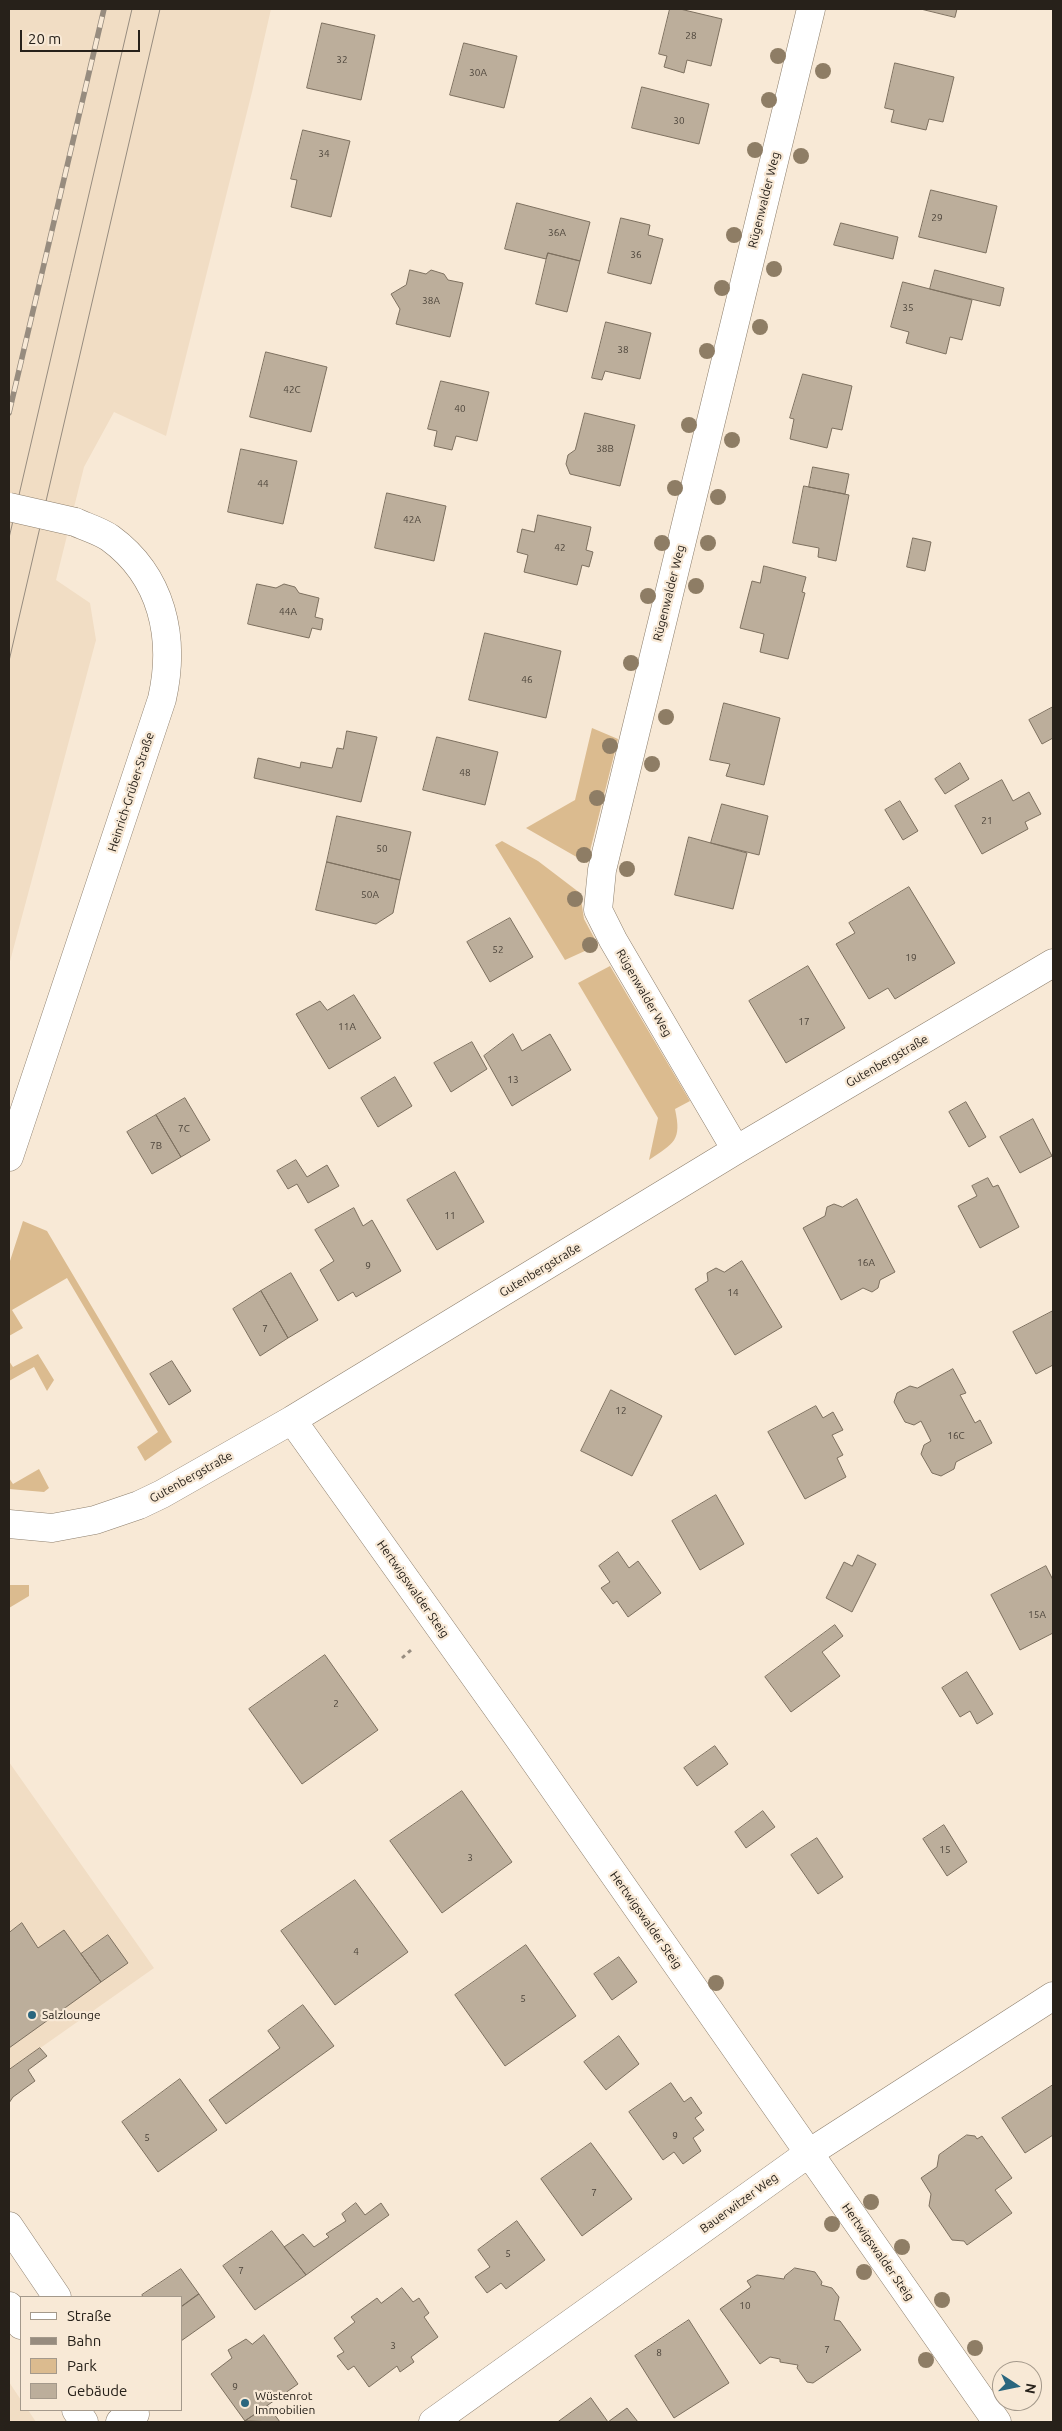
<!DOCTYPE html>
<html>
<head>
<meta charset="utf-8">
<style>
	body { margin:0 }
	#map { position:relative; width:1062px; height:2431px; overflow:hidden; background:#f8e9d6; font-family:Ubuntu,sans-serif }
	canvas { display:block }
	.frame { position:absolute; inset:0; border:10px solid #27211a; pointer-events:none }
	.legend { position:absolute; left:20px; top:2296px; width:162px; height:115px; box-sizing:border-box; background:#f8e9d6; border:1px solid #a4998b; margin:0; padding:6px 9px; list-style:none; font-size:15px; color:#27211a }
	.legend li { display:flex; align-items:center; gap:10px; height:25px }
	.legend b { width:25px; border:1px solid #a4998b }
	.north { position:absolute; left:992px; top:2361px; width:50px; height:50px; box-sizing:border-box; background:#f8e9d6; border:1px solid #a4998b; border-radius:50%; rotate:101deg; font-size:14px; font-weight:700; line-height:20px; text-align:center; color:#27211a }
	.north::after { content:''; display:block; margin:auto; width:18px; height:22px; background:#2a667e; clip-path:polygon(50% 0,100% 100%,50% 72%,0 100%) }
	.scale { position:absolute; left:20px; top:30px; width:120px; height:22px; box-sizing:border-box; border:2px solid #27211a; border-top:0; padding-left:6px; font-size:15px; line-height:18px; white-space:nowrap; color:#27211a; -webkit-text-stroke:4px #f8e9d6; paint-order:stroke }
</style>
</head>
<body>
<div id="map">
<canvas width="1062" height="2431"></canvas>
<div class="frame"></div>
<ul class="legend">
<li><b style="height:6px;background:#fff"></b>Straße</li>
<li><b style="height:6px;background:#978c7f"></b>Bahn</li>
<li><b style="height:14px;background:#dbbb8f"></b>Park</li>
<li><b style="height:14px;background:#bcae9b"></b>Gebäude</li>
</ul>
<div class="north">N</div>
<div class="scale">20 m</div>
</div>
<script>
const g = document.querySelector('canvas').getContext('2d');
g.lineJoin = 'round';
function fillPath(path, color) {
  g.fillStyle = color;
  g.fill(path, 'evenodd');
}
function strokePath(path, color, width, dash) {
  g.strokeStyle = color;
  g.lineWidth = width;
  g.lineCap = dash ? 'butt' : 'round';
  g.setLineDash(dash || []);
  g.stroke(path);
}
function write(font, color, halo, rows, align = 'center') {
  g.font = font + ' Ubuntu,sans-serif';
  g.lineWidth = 4.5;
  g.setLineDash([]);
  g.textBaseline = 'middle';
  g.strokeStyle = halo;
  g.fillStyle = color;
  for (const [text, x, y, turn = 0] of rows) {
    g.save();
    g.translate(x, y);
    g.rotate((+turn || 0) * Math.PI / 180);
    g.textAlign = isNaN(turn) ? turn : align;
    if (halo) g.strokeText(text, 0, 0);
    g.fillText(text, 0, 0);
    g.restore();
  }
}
fillPath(new Path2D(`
	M9 9H271L252 92 166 436 114 412 84 467 56 580 90 603 96 640 9 965Z
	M9 1762 154 1968 9 2070Z
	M9 2382 21 2400V2410H28L36 2422H9Z`), '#f1ddc4');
fillPath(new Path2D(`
	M592 728 618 739 587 863 526 828 575 800Z
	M502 841 538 861 580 893 584 919 598 945 565 960 495 845Z
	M610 966 690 1101 675 1109C682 1141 674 1143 649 1160L658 1118 578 983Z
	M23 1221 47 1231 172 1442 145 1461 137 1447 158 1432 67 1278 12 1310 23 1328 9 1336V1264Z
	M38 1354 54 1380 47 1391 34 1367 9 1381V1361L13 1367Z
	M39 1469 49 1488 44 1492 9 1489V1478L13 1484Z
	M9 1585H29V1596L9 1608Z`), '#dbbb8f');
const building = new Path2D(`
	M670 9H680L722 19 711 66 687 60 684 73 664 67 667 56 659 54Z
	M921 9H957L955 17Z
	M322 23 375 35 361 100 307 88Z
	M464 43 517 56 504 108 450 95Z
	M895 63 954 77 943 122 929 119 926 130 891 122 894 110 885 108Z
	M642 87 709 104 699 144 632 128Z
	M303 130 350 141 331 217 291 207 297 180 291 179Z
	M931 190 997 206 986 253 919 237Z
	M517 203 590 222 580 261 548 253 546 259 505 249Z
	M621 218 650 225 648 235 663 239 651 284 608 273Z
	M841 223 898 237 893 259 834 245Z
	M548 253 580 261 567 312 536 304Z
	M410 270 426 274 431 270 444 274 448 280 463 283 450 337 396 324 400 309 391 294 406 285Z
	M935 270 1004 288 1000 306 930 289Z
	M903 282 972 300 962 340 950 337 946 354 906 343 909 332 891 327Z
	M606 322 651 333 640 379 605 371 602 380 592 378Z
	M266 352 327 367 311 432 250 417Z
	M803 374 852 386 842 430 832 428 827 448 790 439 794 419 790 418Z
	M441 381 489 392 477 441 456 436 452 450 434 446 437 431 428 429Z
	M585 413 635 425 620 486 570 474 566 464 568 455 575 450Z
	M241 449 297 461 283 524 228 512Z
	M813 467 849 474 845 494 809 487Z
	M804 486 849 495 836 561 818 557 819 548 793 543Z
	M387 493 446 506 434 561 375 548Z
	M538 515 591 527 586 550 593 552 589 567 582 565 577 585 524 572 528 555 517 552 522 529 534 532Z
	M913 538 931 542 925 571 907 567Z
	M764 566 806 577 802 592 805 593 788 659 760 652 764 634 740 628 752 581 760 583Z
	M257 584 276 588 284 584 295 587 299 593 319 598 315 617 323 619 321 630 312 628 309 638 248 624Z
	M485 633 561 651 546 718 469 700Z
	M724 703 780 718 764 785 726 776 730 764 710 760Z
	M1053 707V738L1042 744 1029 720Z
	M347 731 377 737 361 802 254 778 258 758 300 768 301 762 332 768 337 748 343 749Z
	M437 737 498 752 485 805 423 790Z
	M960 763 969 779 945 794 935 779Z
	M1002 780 1013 801 1029 792 1041 814 1025 822 1028 829 982 854 955 806Z
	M900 801 918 831 903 840 885 810Z
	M722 804 768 816 759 855 711 843Z
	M337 816 411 832 400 880 327 862Z
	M689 837 747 853 733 909 675 895Z
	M327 862 400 880 393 913 376 924 316 910Z
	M909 887 955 963 895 999 888 988 869 999 836 944 855 933 849 923Z
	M510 918 533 957 490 982 467 942Z
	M808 966 845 1028 786 1063 749 1001Z
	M354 995 381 1038 329 1069 296 1014 320 1001 327 1010Z
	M513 1034 522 1051 550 1034 571 1070 512 1106 484 1056Z
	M472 1042 487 1069 451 1092 434 1063Z
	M395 1077 412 1106 378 1127 361 1098Z
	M185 1098 210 1140 181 1157 156 1115Z
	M966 1102 986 1137 969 1147 949 1112Z
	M156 1115 181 1157 152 1174 127 1132Z
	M1033 1119 1052 1156 1020 1173 1000 1137Z
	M296 1160 307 1177 327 1165 339 1186 308 1203 297 1184 288 1189 277 1171Z
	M455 1172 484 1222 437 1250 407 1200Z
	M988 1178 993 1187 998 1185 1019 1227 980 1248 958 1206 977 1196 972 1186Z
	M857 1199 895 1272 880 1280 878 1288 872 1292 863 1288 841 1300 803 1228 825 1216 827 1207 834 1204 842 1207Z
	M354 1208 363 1226 372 1220 401 1271 356 1297 353 1292 338 1301 320 1270 334 1261 315 1230Z
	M742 1261 782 1327 735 1355 695 1289 708 1281 707 1273 716 1268 724 1272Z
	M291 1273 318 1320 288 1338 261 1291Z
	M261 1291 288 1338 260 1356 233 1309Z
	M1053 1311V1365L1036 1374 1013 1332Z
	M172 1361 191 1391 169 1405 150 1374Z
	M953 1369 966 1393 960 1395 975 1423 980 1420 992 1443 956 1462 954 1469 941 1476 932 1473 921 1454 924 1445 931 1441 921 1421 914 1425 905 1422 894 1402 897 1393 910 1386 917 1388Z
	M611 1390 662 1416 632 1476 581 1451Z
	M816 1406 823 1418 833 1412 843 1430 832 1435 843 1455 837 1458 846 1477 805 1499 768 1432Z
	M716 1495 744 1544 700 1570 672 1521Z
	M618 1552 629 1568 638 1561 661 1593 628 1617 617 1601 613 1604 601 1588 610 1582 599 1566Z
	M858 1555 876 1564 852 1612 826 1598 844 1562 852 1566Z
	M1046 1566 1053 1580V1633L1020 1650 991 1595Z
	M835 1625 843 1636 822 1652 840 1676 791 1712 765 1677Z
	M325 1655 378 1730 302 1784 249 1709Z
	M967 1672 993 1714 977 1724 970 1711 960 1717 942 1688Z
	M715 1746 728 1764 697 1786 684 1768Z
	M462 1791 512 1862 442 1913 390 1841Z
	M763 1811 775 1827 746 1848 735 1832Z
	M944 1825 967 1862 947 1876 923 1839Z
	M817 1838 843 1877 818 1894 791 1855Z
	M355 1880 408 1952 335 2005 281 1931Z
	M22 1923 38 1948 64 1930 101 1982 9 2048V1933Z
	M108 1935 128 1963 101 1982 81 1954Z
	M526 1945 576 2016 505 2066 455 1995Z
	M619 1957 637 1982 612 2000 594 1974Z
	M303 2005 334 2046 226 2124 209 2100 280 2048 268 2031Z
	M619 2036 639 2064 606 2090 584 2062Z
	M40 2048 47 2056 28 2070 35 2081 13 2097 9 2103V2070Z
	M180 2079 217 2130 158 2172 122 2122Z
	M671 2083 684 2102 691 2097 702 2113 695 2118 704 2130 693 2138 701 2151 683 2164 674 2152 663 2160 629 2112Z
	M1053 2085V2135L1025 2153 1002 2118Z
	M967 2135 975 2136 977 2139 982 2136 1012 2178 995 2190 1012 2213 967 2245 964 2241 952 2240 929 2206 931 2194 921 2178 937 2167 939 2155Z
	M591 2143 632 2199 582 2236 541 2179Z
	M356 2203 365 2215 381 2203 389 2215 306 2275 284 2247 303 2234 314 2247 329 2237 326 2234 346 2221 342 2214Z
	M517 2221 545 2260 506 2289 501 2283 487 2293 475 2277 490 2267 478 2250Z
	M272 2231 306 2275 255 2310 223 2266Z
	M795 2268 815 2272 822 2282 821 2285 832 2288 839 2297 834 2320 840 2321 861 2350 813 2383 807 2382 797 2368 798 2365 780 2362V2359L770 2357 760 2364 720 2309 751 2287 747 2281 757 2275 784 2279 785 2276Z
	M181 2269 199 2294 181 2307V2297H143L142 2295Z
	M402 2288 413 2302 419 2298 429 2313 424 2317 438 2337 411 2357 414 2362 400 2372 397 2366 369 2387 354 2366 348 2370 337 2356 344 2352 334 2338 355 2322 351 2317 377 2298 381 2303Z
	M199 2294 215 2317 181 2341V2307Z
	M689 2320 729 2383 674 2418 635 2356Z
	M264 2335 298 2384 245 2421 211 2374 232 2358 228 2350 246 2339 252 2344Z
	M591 2398 608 2422 627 2408 638 2422H558Z
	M268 2406 280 2422 245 2421Z`);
fillPath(building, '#bcae9b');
strokePath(building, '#7d705f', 1);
const minor = new Path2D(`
	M736 1150 613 940 598 910 602 870 811 9
	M9 1157 162 699C176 637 162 576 110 538 100 531 86 527 75 522
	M292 1420 518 1737 997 2422
	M9 1524 52 1528 95 1520 139 1505 162 1494 292 1420 736 1150 1053 963
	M9 2226 57 2297
	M9 2306 21 2325
	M76 2410 84 2422
	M120 2422 135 2414
	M433 2422 809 2153 1053 1996`);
strokePath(minor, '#8d7f6d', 29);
strokePath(new Path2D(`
	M402 1658 411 1650`), '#988d80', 3, [4, 4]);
strokePath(minor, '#fff', 28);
strokePath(new Path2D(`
	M9 538 132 9
	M9 661 160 9`), '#978c7f', 1);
const rail = new Path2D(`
	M9 413 104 9`);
strokePath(rail, '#978c7f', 5.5);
strokePath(rail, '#f8e9d6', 4, [11]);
const minorBridge = new Path2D(`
	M9 507 75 522`);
strokePath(minorBridge, '#8d7f6d', 29, []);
strokePath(minorBridge, '#fff', 28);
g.fillStyle = '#8e7d65';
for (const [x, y] of [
	[778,56],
	[823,71],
	[769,100],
	[755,150],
	[801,156],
	[734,235],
	[774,269],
	[722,288],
	[760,327],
	[707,351],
	[689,425],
	[732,440],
	[675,488],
	[718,497],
	[662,543],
	[708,543],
	[696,586],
	[648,596],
	[631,663],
	[666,717],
	[610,746],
	[652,764],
	[597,798],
	[584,855],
	[627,869],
	[575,899],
	[590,945],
	[716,1983],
	[871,2202],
	[832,2224],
	[902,2247],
	[864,2272],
	[942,2300],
	[975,2348],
	[926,2360]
]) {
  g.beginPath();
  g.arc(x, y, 8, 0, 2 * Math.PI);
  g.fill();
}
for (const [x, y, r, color] of [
	[32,2015,5,"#2a667e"],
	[245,2403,5,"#2a667e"]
]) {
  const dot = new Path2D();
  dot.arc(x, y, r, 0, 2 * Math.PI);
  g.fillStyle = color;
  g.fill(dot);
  strokePath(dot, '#f8e9d6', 2);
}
write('10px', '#4c443a', null, [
	["28",691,36],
	["32",342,60],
	["30A",478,73],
	["30",679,121],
	["34",324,154],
	["29",937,218],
	["36A",557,233],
	["36",636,255],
	["38A",431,301],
	["35",908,308],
	["38",623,350],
	["42C",292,390],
	["40",460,409],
	["38B",605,449],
	["44",263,484],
	["42A",412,520],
	["42",560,548],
	["44A",288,612],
	["46",527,680],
	["48",465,773],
	["21",987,821],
	["50",382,849],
	["50A",370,895],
	["52",498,950],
	["19",911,958],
	["17",804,1022],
	["11A",347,1027],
	["13",513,1080],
	["7C",184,1129],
	["7B",156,1146],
	["11",450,1216],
	["16A",866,1263],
	["9",368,1266],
	["14",733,1293],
	["7",265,1329],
	["12",621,1411],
	["16C",956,1436],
	["15A",1037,1615],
	["2",336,1704],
	["15",945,1850],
	["3",470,1858],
	["4",356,1952],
	["5",523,1999],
	["9",675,2136],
	["5",147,2138],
	["7",594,2193],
	["5",508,2254],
	["7",241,2271],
	["10",745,2306],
	["3",393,2346],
	["7",827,2350],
	["8",659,2353],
	["9",235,2387]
]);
write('12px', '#27211a', '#f8e9d6', [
	["Rügenwalder Weg",764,200,-76],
	["Rügenwalder Weg",669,593,-76],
	["Heinrich-Grüber-Straße",131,792,-72],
	["Rügenwalder Weg",644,993,60],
	["Gutenbergstraße",887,1061,-30],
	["Gutenbergstraße",540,1270,-31],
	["Gutenbergstraße",191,1477,-29],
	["Hertwigswalder Steig",413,1589,55],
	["Hertwigswalder Steig",646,1920,55],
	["Bauerwitzer Weg",739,2203,-36],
	["Hertwigswalder Steig",878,2252,55]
]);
write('12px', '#27211a', '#f8e9d6', [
	["Salzlounge",42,2015],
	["Wüstenrot",255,2396],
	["Immobilien",255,2410]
], 'left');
</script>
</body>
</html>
